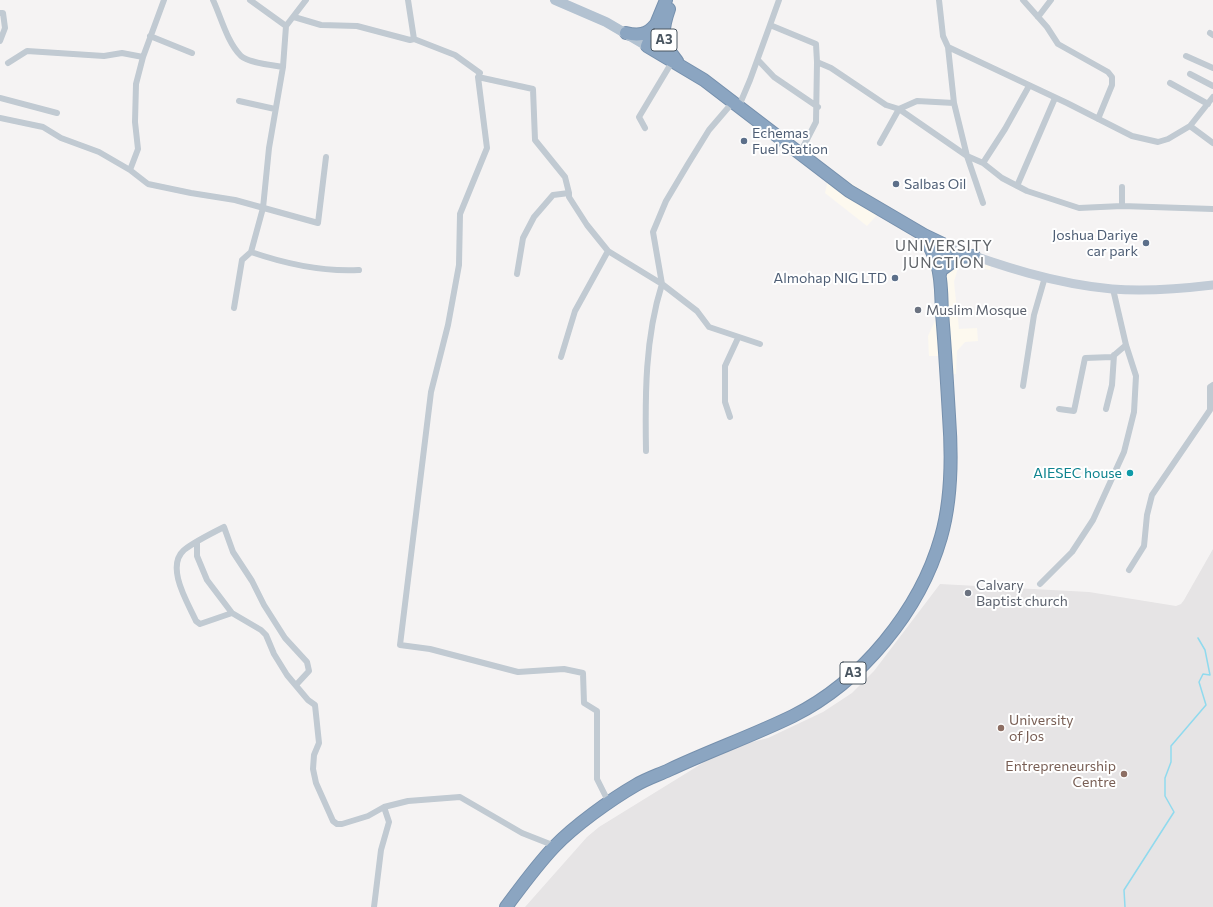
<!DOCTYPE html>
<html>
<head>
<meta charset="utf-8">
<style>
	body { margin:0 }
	canvas { display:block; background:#f5f3f3 }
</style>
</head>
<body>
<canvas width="1213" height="907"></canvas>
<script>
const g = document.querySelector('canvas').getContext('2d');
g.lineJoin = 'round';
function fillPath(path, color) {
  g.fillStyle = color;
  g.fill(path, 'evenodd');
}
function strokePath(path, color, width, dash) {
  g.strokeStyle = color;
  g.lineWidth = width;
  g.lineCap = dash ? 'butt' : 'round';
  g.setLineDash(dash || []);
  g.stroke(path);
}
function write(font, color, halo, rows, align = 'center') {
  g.font = font + ' Commissioner,sans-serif';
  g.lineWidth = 4;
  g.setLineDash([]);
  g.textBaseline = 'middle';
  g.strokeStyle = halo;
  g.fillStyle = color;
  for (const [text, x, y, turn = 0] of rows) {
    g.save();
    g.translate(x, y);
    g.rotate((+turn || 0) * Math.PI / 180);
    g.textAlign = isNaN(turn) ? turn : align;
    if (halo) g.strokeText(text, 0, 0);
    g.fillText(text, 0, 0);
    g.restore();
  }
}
fillPath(new Path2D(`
	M830 170 886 205 867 226 825 193Z
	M971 258 991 265 990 270 969 266 958 268 954 282 959 329 977 328 978 341 965 342 957 351 956 374H943L942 356H929L928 336 938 314 932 273 928 260Z`), '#fdf9ef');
fillPath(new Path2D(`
	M1213 549V907H525L587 837 599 827 706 761 744 744 768 738 823 712 852 693 874 671 940 584 1089 592 1176 606 1181 604 1184 600Z`), '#e6e4e5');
strokePath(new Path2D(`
	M1125 907 1124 890 1174 812 1165 796V778L1171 762V746L1206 705 1199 682 1203 674 1210 675 1205 650 1198 638`), '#90daee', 1.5);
const highway = new Path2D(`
	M666 0 647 46 704 80 849 191 924 235 947 246 940 274
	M669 9C661 32 661 42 677 61
	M626 33C638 36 647 35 655 25
	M941 270 959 257 974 256
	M506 907C521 887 536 866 554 847 574 826 610 800 636 785 646 779 658 775 669 770 709 751 752 736 793 716 861 682 920 611 941 537 952 499 952 456 949 416 947 382 945 347 942 313 941 297 942 279 937 264 934 254 928 244 924 235`);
strokePath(highway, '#7690ad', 14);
strokePath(new Path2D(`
	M213 0C221 17 227 42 241 56 249 63 272 65 283 67
	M250 0 286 26
	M408 0 414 39 455 55 480 73 478 77 487 148 460 214 459 265 448 325 431 392 400 645 430 649 518 672 564 669 583 673 584 703 597 711V779L609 803
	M779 0 770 25 816 44 817 62 831 68 886 105 899 109 967 156 983 203
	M939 0 943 36 948 47 954 103 967 156 983 163 1002 178 1027 191 1079 208 1122 206 1213 209
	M1023 0 1047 27 1058 44 1108 72 1112 77V85L1098 119
	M0 13H3L5 28 0 41
	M294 17 321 25 357 26 410 40 414 39
	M1038 17 1051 0
	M1210 33 1213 35
	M150 36 192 53
	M948 47 1067 103 1132 136 1158 142 1168 139 1190 126
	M1186 56 1213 68
	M758 60 774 77 818 107
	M8 63 27 51 104 56 122 53 143 57
	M1190 74 1213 86
	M478 77 533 89 535 140 565 177 569 193
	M1170 83 1208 104
	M1213 97 1190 126 1213 143
	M0 98 57 113
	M239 101 275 109
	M739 106 750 80 770 25
	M0 118 43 127 61 138 99 152 130 170 148 184 191 193 235 200 318 223 326 157
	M645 128 639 117 672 62
	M880 143 899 109 917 101 954 103
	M800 153 816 122 817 62
	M983 163 1005 129 1029 86
	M130 170 138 149 135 122 136 84 143 57 164 0
	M1017 186 1055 98
	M1122 187V206
	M251 252C286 264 321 272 359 270
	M517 274 523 238 534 217 553 195 569 193V197L587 225 608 251
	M234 308 242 260 251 252 263 208 269 148 283 67 286 26 306 0
	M561 357 575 311 608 251 662 284 653 232 666 201 688 164 709 130 733 102
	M1023 386 1034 315 1045 277
	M1059 409 1074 411 1085 358 1112 357 1126 345
	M1106 409 1112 385 1114 355
	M730 417 725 402V366L738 338
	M646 451C645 395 645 338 662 284L697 311 709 327 760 344
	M197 543V556L207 580 232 613 261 630 266 635 274 654 287 675 308 700 315 705 319 743 314 755 313 769 316 783 333 821 337 824H342L368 816 384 807 408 801 460 797 522 833 555 846
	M1129 570 1144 546 1147 515 1152 495 1210 410V387L1213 385
	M1040 584 1072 552 1093 520 1124 452 1134 412 1136 376 1126 345 1113 289
	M232 613 200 624 196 621C188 603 165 567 184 550 194 542 212 533 224 527L233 552 252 581 264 605 285 638 307 662 309 671 296 685
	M374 907 381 850 389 822 384 807`), '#c1cad2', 6);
strokePath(new Path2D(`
	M947 246C1000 266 1056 284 1112 289 1146 292 1180 289 1213 285`), '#c1cbd6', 9);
strokePath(new Path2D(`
	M555 0 606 22 647 46`), '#b3c2d1', 10);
strokePath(highway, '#8ba5c1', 12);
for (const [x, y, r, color] of [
	[744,141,4,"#5c6f8a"],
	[896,184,4,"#5c6f8a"],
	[1146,243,4,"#5c6f8a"],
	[895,278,4,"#5c6f8a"],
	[918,310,4,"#6b7280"],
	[1130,473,4,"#0f9aa8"],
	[968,593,4,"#6b7280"],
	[1001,728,4,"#8d6e63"],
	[1124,774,4,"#8d6e63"]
]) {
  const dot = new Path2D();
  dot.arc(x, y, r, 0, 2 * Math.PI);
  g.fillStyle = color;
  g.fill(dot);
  strokePath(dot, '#fff', 1.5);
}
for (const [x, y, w] of [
	[664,40,26],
	[853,673,26]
]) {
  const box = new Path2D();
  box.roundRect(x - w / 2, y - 11, w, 22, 3);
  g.fillStyle = '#fff';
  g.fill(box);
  strokePath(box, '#4a5661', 1);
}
write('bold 13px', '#4a5661', null, [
	["A3",664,40],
	["A3",853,673]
]);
write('14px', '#4e5e75', '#fff', [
	["Echemas",752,133],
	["Fuel Station",752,149],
	["Salbas Oil",904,184],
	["Joshua Dariye",1138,235,"right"],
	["car park",1138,251,"right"],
	["Almohap NIG LTD",887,278,"right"]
], 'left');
write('14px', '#5b616d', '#fff', [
	["Muslim Mosque",926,310],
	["Calvary",976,585],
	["Baptist church",976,601]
], 'left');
write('14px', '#0d838f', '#fff', [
	["AIESEC house",1122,473]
], 'right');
write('14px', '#785e54', '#fff', [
	["University",1009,720],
	["of Jos",1009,736],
	["Entrepreneurship",1116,766,"right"],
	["Centre",1116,782,"right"]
], 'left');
g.letterSpacing = '1px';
write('15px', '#5f6368', '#fff', [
	["UNIVERSITY",944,246],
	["JUNCTION",944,263]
]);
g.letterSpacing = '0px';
</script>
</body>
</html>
